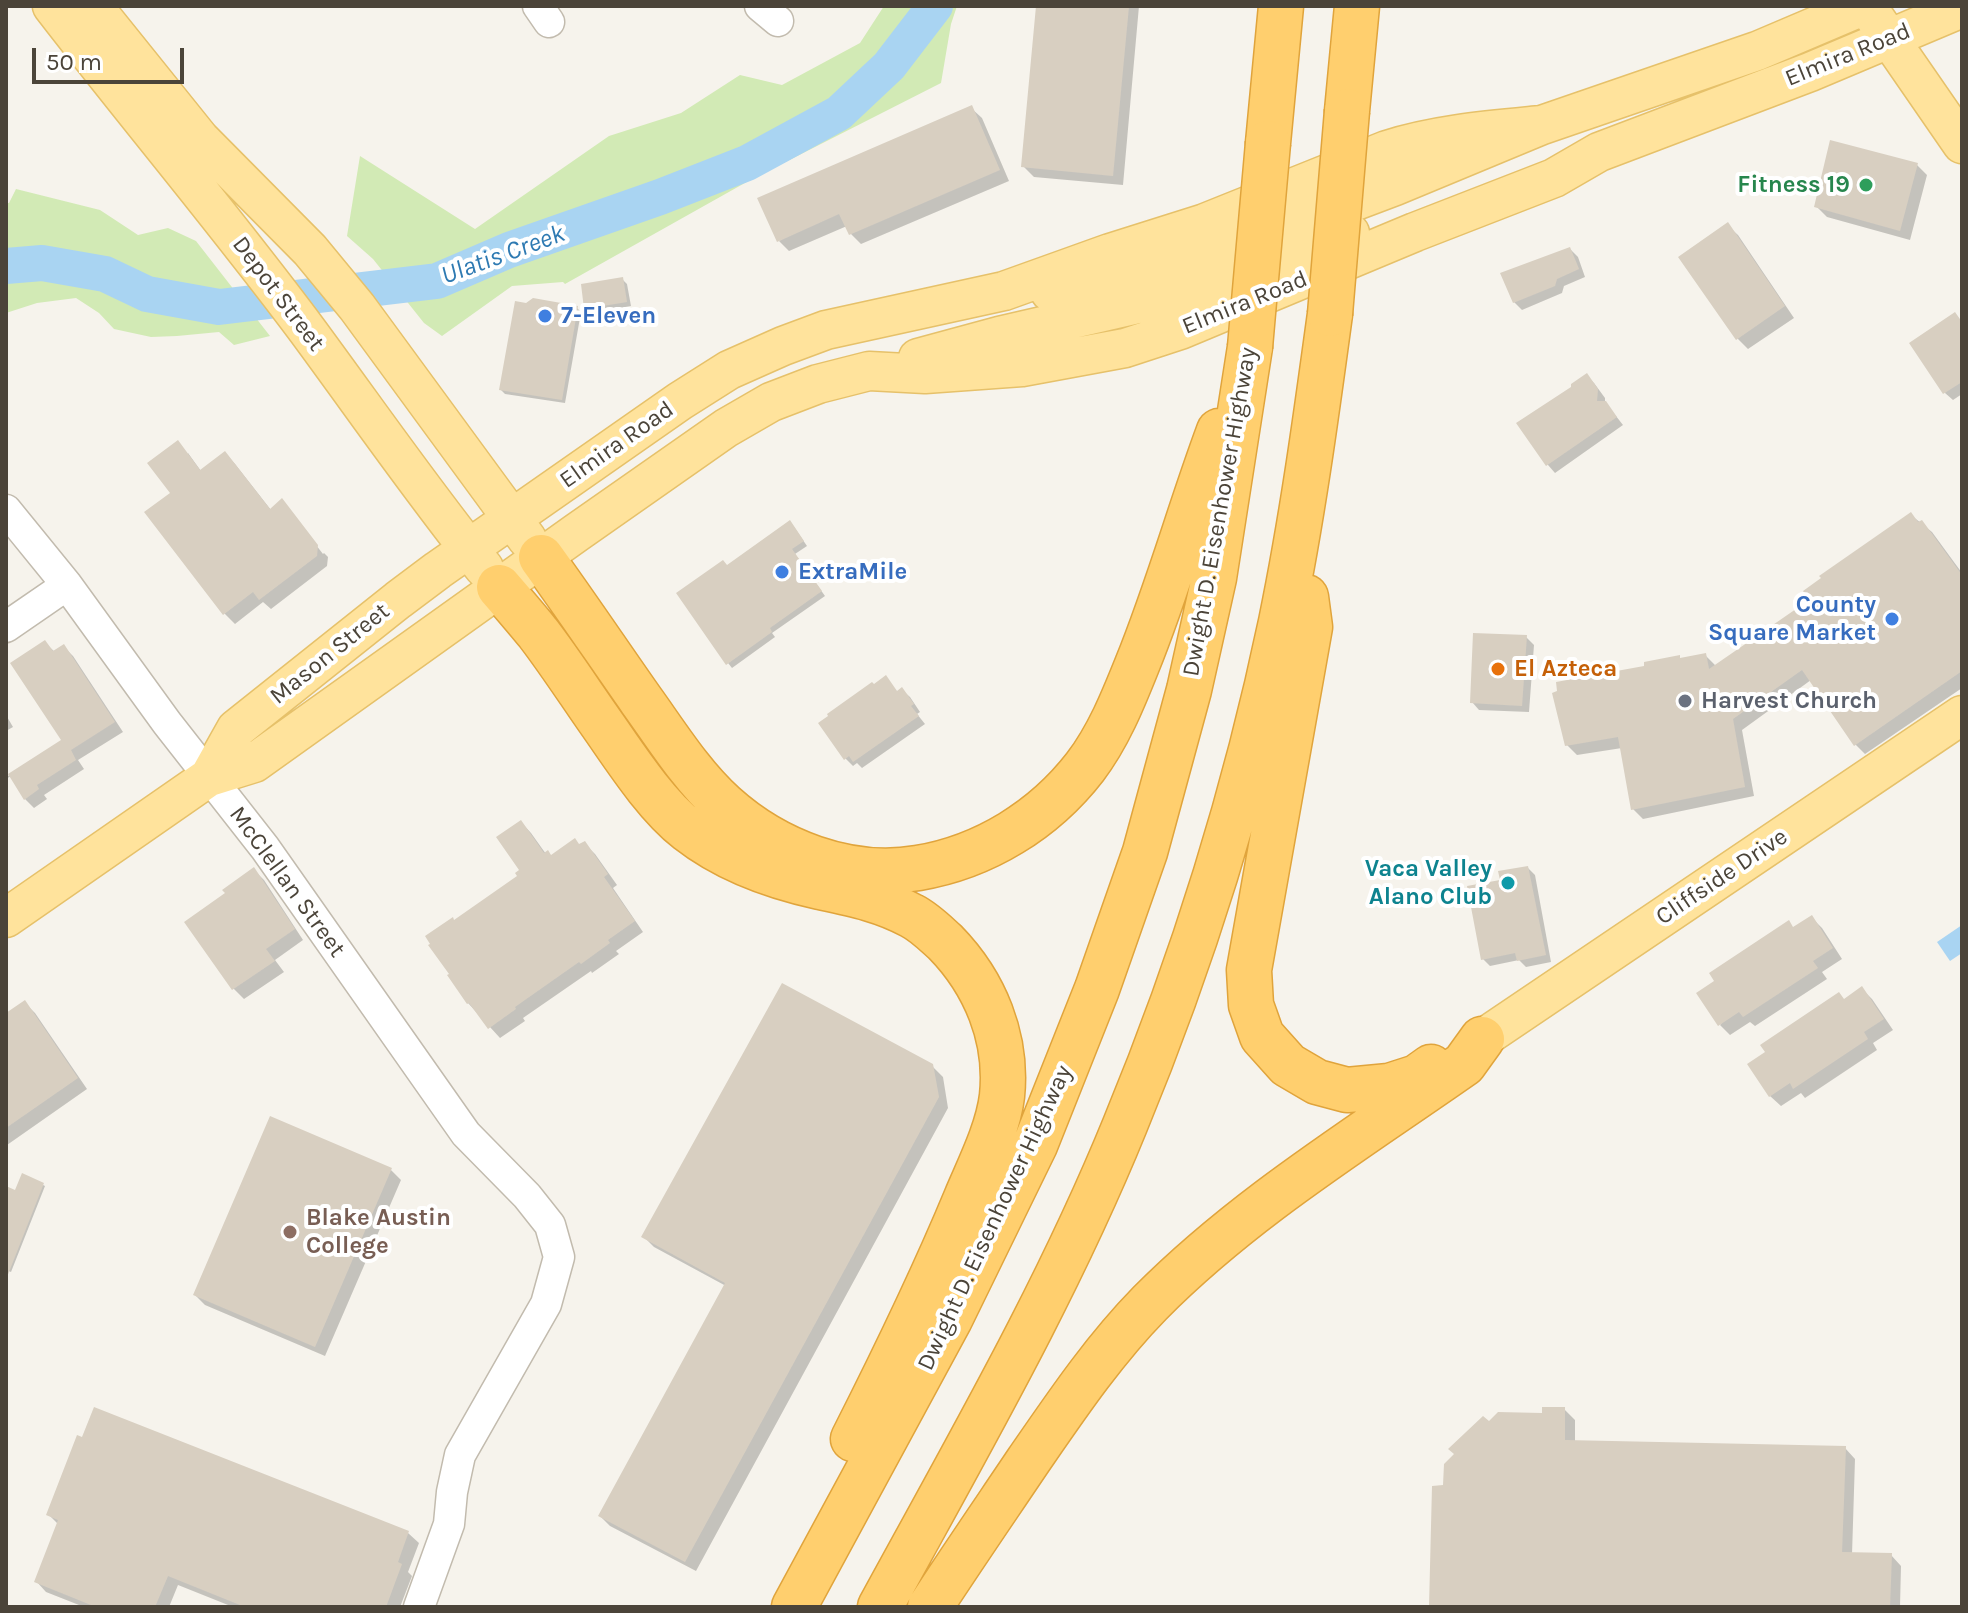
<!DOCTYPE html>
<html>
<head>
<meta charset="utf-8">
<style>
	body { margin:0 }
	#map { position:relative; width:1968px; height:1613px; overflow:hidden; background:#f6f3ec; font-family:Karla,sans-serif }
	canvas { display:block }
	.frame { position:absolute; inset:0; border:8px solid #4b4439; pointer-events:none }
	.scale { position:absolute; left:32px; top:48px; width:152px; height:36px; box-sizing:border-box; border:4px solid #4b4439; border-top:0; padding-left:10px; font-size:24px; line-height:28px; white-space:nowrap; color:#4b4439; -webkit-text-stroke:6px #fff; paint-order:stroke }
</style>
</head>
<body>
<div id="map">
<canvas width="1968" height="1613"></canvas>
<div class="frame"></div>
<div class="scale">50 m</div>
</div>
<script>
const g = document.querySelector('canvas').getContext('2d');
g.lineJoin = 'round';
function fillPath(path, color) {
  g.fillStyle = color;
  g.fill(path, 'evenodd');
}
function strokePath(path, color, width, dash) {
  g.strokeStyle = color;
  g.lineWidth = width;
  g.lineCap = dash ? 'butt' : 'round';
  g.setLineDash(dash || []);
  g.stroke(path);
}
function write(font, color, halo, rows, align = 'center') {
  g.font = font + ' Karla,sans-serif';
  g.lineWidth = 8;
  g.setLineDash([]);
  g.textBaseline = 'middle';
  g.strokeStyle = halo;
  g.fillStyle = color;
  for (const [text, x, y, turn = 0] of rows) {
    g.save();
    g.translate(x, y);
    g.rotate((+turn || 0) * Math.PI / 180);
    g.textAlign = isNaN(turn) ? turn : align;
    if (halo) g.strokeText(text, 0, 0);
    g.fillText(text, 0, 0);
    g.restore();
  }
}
fillPath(new Path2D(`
	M884 6H957L951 24 941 83 752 179 565 284 563 282 512 286 442 336 424 323 373 259 347 236 360 156 475 229 609 136 681 113 740 75 782 85 860 43Z
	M16 189 100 210 138 235 168 228 196 241 270 336 234 345 219 332 177 336 151 337 114 329 99 313 76 298 37 303 6 313V203H9Z`), '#d2eab5');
fillPath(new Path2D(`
	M1962 925V953L1950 961 1937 942Z`), '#a9d4f2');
fillPath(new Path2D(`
	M1038 6H1139L1123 185 1034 177 1023 166Z
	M971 108 982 118 1009 181 861 244 851 234 847 226 789 251 779 241Z
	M1917 165 1927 175 1910 240 1827 217 1816 206Z
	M1727 225 1738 235 1794 318 1748 349 1738 339 1681 258Z
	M1570 249 1578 257 1585 277 1564 286 1562 293 1522 310 1514 302Z
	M622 279 627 284 631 306 591 313 586 308Z
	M577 308 581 312 565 403 505 394 501 390Z
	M1955 314 1962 322V394L1953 400 1945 393Z
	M1587 376 1594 383 1605 398V402L1623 425 1555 473 1548 465 1519 423 1573 388Z
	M188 453 201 471 225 453 235 464 271 510 288 509 323 554 324 553 328 557 327 566 271 609 263 602 235 624 225 614 147 512 172 493Z
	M1911 515 1932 532 1962 573V688L1865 754 1855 744 1811 680 1742 730 1754 796 1643 819 1633 809 1622 748 1577 755 1567 745 1681 660 1705 655 1716 666 1812 601Z
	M794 527 807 546 795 554 825 596 772 633 775 637 732 668 728 663V567Z
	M1526 637 1534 645 1529 712 1479 710 1472 702Z
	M45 643 55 652 64 647 73 656 123 732 78 760 84 769 44 795 47 799 34 808 25 799 11 776 6 779V774L8 776 64 740Z
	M886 678 898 693 902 690 910 697 920 712 917 714 925 724 862 768 857 763 853 766 845 758 874 686Z
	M6 715 13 727 6 731Z
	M521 822 531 833 546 854 552 857 584 843 595 854 617 885 613 888 643 932 616 951 619 954 592 973 591 971 523 1018 525 1021 500 1038 468 1003 455 922 520 876 521 871Z
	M1528 868 1535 875 1551 962 1526 967 1519 960 1490 966 1483 959 1502 881Z
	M254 870 264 880 303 940 275 960 284 972 244 999 233 988 227 894Z
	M1811 917 1822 928 1842 959 1822 972 1827 979 1755 1026 1750 1022 1730 1035 1720 1025 1794 929Z
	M1862 989 1872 999 1893 1030 1873 1043 1877 1050 1805 1098 1801 1093 1781 1106 1770 1096 1845 1000Z
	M24 1002 35 1013 87 1089 7 1145 6 1015Z
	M932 1066 943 1077 948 1108 696 1571 610 1526 600 1516 726 1286 654 1247 644 1237Z
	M390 1169 401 1180 325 1356 205 1305 195 1295Z
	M43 1185 45 1186 11 1272 6 1270V1188L16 1193Z
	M1564 1409 1575 1420V1443L1845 1448 1855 1459 1852 1555H1891L1901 1566 1900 1607H1431L1445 1487 1489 1424 1544 1415Z
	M48 1514 408 1533 419 1543 408 1572 412 1576 400 1607H233L178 1585 169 1607H84L46 1592 36 1581 58 1524Z`), '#0003');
strokePath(new Path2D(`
	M6 266 42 263 105 274 147 294 219 307 437 281 509 250 660 197 747 163 839 113 889 66 935 6`), '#a9d4f2', 36);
fillPath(new Path2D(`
	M1036 6H1129L1113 176 1021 167Z
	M972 105 1000 170 849 235 839 214 777 242 757 198Z
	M1830 140 1918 163 1900 231 1814 207Z
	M1728 222 1785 306 1736 340 1678 257Z
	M1570 247 1579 269 1557 279 1555 286 1513 303 1500 273Z
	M623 277 627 302 584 309 581 284Z
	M533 298 578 306 562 400 499 390 515 301 526 303Z
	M1955 312 1962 322V382L1943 394 1909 343Z
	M1587 373 1598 389 1597 401H1606L1617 417 1546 466 1516 423 1571 387V384Z
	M178 440 200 470 225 451 270 509 282 498 318 545 317 556 259 600 253 592 223 615 144 512 170 493 147 463Z
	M1911 512 1918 522 1922 520 1962 575V671L1854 746 1802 670 1733 719 1745 787 1631 810 1618 737 1565 746 1552 693 1557 691 1556 682 1644 666V662L1680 655V658L1706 653 1709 669 1809 600 1803 591 1821 578 1819 576Z
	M790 520 804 541 792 549 822 591 770 628 772 632 726 665 676 593 723 560 727 565Z
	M1473 633 1527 635 1522 706 1470 703Z
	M45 640 53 651 64 644 115 722 71 750 76 760 37 785 39 789 24 800 8 774 61 740 10 663Z
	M886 675 897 691 902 687 914 704 911 706 919 716 853 762 849 756 844 760 818 723 828 716 827 714 872 682 874 684Z
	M521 820 544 853 548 850 551 855 575 838 579 844 585 841 608 874 604 877 635 921 608 940 610 943 581 964 579 962 515 1007 516 1009 488 1029 469 1003 467 1004 447 975 449 974 428 945 430 944 425 936 453 917 454 920 517 876 515 873 519 870 496 837Z
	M1528 866 1546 955 1517 961 1515 953 1481 960 1467 886 1500 880 1498 871Z
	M254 867 295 929 266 949 275 961 232 990 184 922 225 893 222 890Z
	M1812 915 1833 948 1813 961 1818 968 1743 1017 1739 1012 1718 1026 1696 993 1714 981 1709 973 1789 920 1793 927Z
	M782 983 933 1064 939 1097 685 1562 598 1516 725 1283 641 1237Z
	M1862 986 1884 1019 1864 1032 1868 1039 1793 1089 1790 1083 1769 1097 1747 1064 1765 1052 1760 1045 1839 992 1844 999Z
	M25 1000 78 1078 6 1128V1013Z
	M270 1116 392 1168 315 1347 193 1295Z
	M22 1173 44 1183 7 1277 6 1186 15 1190Z
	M94 1407 409 1531 398 1562 402 1564 386 1607H245L168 1576 155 1607H96L34 1582 58 1520 46 1515 77 1435 82 1437Z
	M1542 1407H1565V1440L1846 1446 1842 1552 1892 1553 1890 1607H1429L1432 1486 1443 1485 1444 1464 1454 1454 1448 1449 1483 1416 1489 1421 1498 1412 1542 1413Z`), '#d8cfc1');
const minor = new Path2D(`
	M538 6 549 22
	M760 6 778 21
	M6 510 67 585 167 723 265 848 466 1134 527 1196 550 1225 559 1257 546 1304 460 1455 452 1492 449 1524 419 1607
	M6 627 67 585`);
const major = new Path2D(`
	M52 6C136 115 225 220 307 330 366 410 422 491 484 568
	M93 6 200 139 310 250 357 307 527 539
	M1875 18 1962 144
	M1050 292 1121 281 1207 257 1395 186 1542 125 1757 51 1863 6
	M918 358 999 336 1164 298 1210 285 1350 233
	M209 777 236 729 398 600 438 570 680 401 729 370 783 346 826 330 1004 291 1110 253 1205 223 1387 150C1437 134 1490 130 1542 125
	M6 918 209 777 254 763 576 533 726 428 771 402 818 384 869 371 925 374 1022 367 1125 348 1180 330 1415 232 1554 178 1599 152 1810 72 1962 8
	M1482 1039 1962 715`);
const highway = new Path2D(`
	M1347 111 1357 6
	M1268 143 1281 6
	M541 557C575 604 608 653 641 700 667 736 691 775 724 805 775 851 849 880 918 868 984 857 1044 820 1085 767 1108 737 1123 700 1137 665 1168 589 1190 509 1219 431
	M499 587C512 602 525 617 538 633 561 663 582 696 604 727 627 760 656 805 688 830 725 859 774 877 820 887 853 894 883 900 912 916 924 922 935 933 945 942 985 983 1008 1038 1002 1096 998 1130 979 1167 966 1198 932 1280 893 1360 853 1439
	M1306 597 1310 627 1249 970 1251 1005 1262 1036 1288 1065 1317 1082 1347 1090 1389 1086 1417 1077 1431 1067
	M794 1607 950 1319 1035 1145 1097 989 1145 852 1189 690 1214 578 1250 347
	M880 1607C966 1449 1057 1292 1125 1125 1192 963 1245 794 1281 622 1302 520 1316 417 1330 314
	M930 1607C962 1558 995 1510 1028 1461 1066 1406 1103 1351 1150 1303 1243 1209 1357 1139 1464 1064L1482 1039`);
strokePath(minor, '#c2bbae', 33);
strokePath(major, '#e6c16a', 41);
strokePath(highway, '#e0a43c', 47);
strokePath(minor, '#fff', 30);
strokePath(major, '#ffe39c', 38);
strokePath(highway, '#ffcf6e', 44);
const highwayBridge = new Path2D(`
	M1330 314 1347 111
	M1250 347 1268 143`);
strokePath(highwayBridge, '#e0a43c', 47, []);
strokePath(highwayBridge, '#ffcf6e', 44);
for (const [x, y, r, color] of [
	[1866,185,8,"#2e9e5b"],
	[545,316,8,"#3f7fe0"],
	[782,572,8,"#3f7fe0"],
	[1892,619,8,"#3f7fe0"],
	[1498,669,8,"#e8710a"],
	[1685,701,8,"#6b7280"],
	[1508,883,8,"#0f9aa8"],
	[290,1232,8,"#8d6e63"]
]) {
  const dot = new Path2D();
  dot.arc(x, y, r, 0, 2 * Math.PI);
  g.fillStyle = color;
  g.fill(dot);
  strokePath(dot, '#fff', 3);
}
write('24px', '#4b4439', '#fff', [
	["Elmira Road",1848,55,-22],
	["Depot Street",278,294,53],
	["Elmira Road",1245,303,-22],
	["Elmira Road",617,445,-35],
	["Dwight D. Eisenhower Highway",1220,512,-80],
	["Mason Street",330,654,-39],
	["Cliffside Drive",1722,877,-34],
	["McClellan Street",287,882,54],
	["Dwight D. Eisenhower Highway",995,1218,-65]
]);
write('bold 24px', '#27864d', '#fff', [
	["Fitness 19",1850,185]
], 'right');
write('bold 24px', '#366cbe', '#fff', [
	["7-Eleven",561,316],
	["ExtraMile",798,572],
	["County",1876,605,"right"],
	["Square Market",1876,633,"right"]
], 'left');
write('bold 24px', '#c56008', '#fff', [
	["El Azteca",1514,669]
], 'left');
write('bold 24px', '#5b616d', '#fff', [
	["Harvest Church",1701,701]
], 'left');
write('bold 24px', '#0d838f', '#fff', [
	["Vaca Valley",1492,869],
	["Alano Club",1492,897]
], 'right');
write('bold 24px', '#785e54', '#fff', [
	["Blake Austin",306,1218],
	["College",306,1246]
], 'left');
write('italic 26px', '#2e7ab2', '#fff', [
	["Ulatis Creek",503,255,-20]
]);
</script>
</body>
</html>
